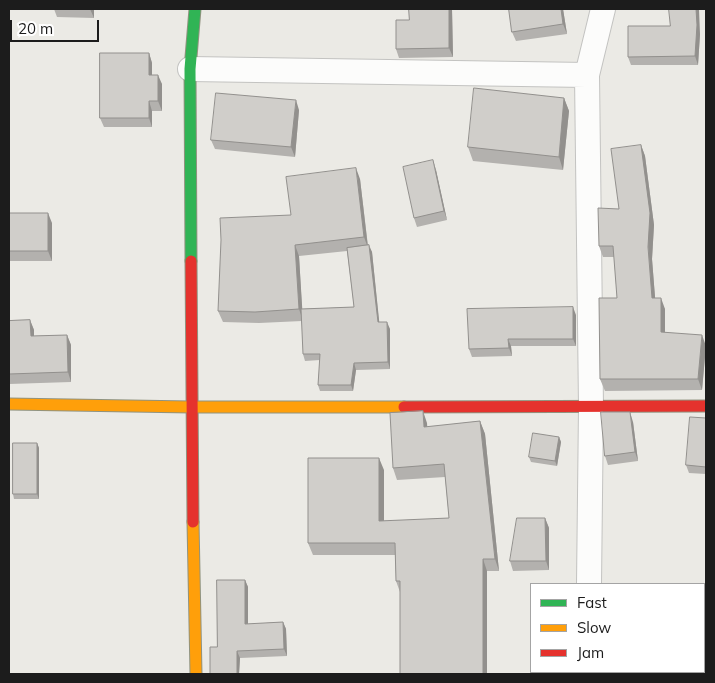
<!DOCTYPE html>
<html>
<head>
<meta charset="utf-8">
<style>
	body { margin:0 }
	#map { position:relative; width:715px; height:683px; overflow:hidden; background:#ebeae5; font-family:Mulish,sans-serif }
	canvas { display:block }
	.frame { position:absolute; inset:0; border:10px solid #1c1c1c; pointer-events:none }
	.legend { position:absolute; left:530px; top:583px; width:175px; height:90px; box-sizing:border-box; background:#fff; border:1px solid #a4a4a4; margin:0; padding:6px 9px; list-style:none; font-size:15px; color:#1c1c1c }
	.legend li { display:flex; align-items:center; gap:10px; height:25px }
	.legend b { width:25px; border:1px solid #a4a4a4 }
	.scale { position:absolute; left:10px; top:20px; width:89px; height:22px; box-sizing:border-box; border:2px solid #1c1c1c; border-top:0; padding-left:6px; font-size:15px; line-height:18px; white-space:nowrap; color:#1c1c1c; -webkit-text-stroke:4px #fff; paint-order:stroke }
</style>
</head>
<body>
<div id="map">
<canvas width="715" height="683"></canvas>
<div class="frame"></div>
<ul class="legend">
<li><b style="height:6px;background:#30b455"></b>Fast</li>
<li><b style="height:6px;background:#ff9f0a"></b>Slow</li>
<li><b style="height:6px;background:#e5322d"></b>Jam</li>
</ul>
<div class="scale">20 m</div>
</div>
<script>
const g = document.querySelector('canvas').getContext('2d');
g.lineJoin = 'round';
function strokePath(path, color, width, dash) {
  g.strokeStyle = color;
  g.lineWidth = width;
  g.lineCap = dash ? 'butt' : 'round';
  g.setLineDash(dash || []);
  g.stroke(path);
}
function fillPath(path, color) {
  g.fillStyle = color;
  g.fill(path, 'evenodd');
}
const street = new Path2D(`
	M190 69 587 75
	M589 584 591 407 587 75 603 9
	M587 674V672`);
const fast = new Path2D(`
	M191 261 190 69 195 9`);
const slow = new Path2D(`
	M9 404 191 407H404
	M193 522 196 674`);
const jam = new Path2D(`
	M191 261 193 522
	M404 407 706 406`);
strokePath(street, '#c3c3c1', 26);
strokePath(fast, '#90937f', 13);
strokePath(slow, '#90937f', 13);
strokePath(jam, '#90937f', 13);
strokePath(street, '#fcfcfb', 24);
strokePath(fast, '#30b455', 11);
strokePath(slow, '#ff9f0a', 11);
strokePath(jam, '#e5322d', 11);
fillPath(new Path2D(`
	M54 9H94V18L57 17Z
	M409 9H452L453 57 399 58 396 49 409 20Z
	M509 9H563L567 34 516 41 512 32Z
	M700 34 698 65H631L628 57Z
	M149 53 152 63V75L162 84V111H152V127H104L100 118Z
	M564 98 569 111 563 170 473 161 468 147Z
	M299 110 295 157 215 149 211 140Z
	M641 145 645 156 654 225 652 259 655 298 665 309V332L706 346 702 390 605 391 600 379 617 298 614 257H603L599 246 619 209Z
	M436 170 447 220 417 227 414 218Z
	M360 179 368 246 372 252 379 322 390 329V369L356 370 353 391H320L318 385 320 360 305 361 303 354 302 321 259 323 223 322 218 311 291 215ZM347 251 354 307 302 309 299 256Z
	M9 213 52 223V261H9Z
	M576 315V346H511L512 356 472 357 469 349Z
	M30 320 34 330V336L67 335 71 345V382L9 384V321Z
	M706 418V474L689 473 686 465Z
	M480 421 485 434 499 571H487V674L400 592 396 581 395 555H313L308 543 384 470V521L449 518 445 477 397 480 393 468 427 423V427Z
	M633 422 638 461 608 465 605 456Z
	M559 437 561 442 557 466 531 462 529 457Z
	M37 443 39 448V499H14L13 494Z
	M545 518 549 528V570L513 571 510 561Z
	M245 580 248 587V624L283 622 286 629 287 656 240 658 239 674H210L217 647Z`), '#b3b1ae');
fillPath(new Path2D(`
	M90 9H94V18Z
	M449 9H452L453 57 449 48Z
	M561 9H563L567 34 563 24Z
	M696 9H699L700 34 698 65 695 56Z
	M149 53 152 63V84L149 75Z
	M158 75 162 84V111L158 101Z
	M564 98 569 111 563 170 559 157Z
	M296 100 299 110 295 157 291 147Z
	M149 101 152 111V127L149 118Z
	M641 145 645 156 654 225 652 259 656 309 652 298Z
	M433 160 436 170 447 220 444 211Z
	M356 168 360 179 368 248 364 237Z
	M48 213 52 223V261L48 251Z
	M295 245 299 256 303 321 299 309Z
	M369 245 372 252 380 329 378 322Z
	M661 298 665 309V343L661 332Z
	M573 307 576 315V346L573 339Z
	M30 320 34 330V346L31 336Z
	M387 322 390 329V369L388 362Z
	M67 335 71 345V382L68 372Z
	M702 335 706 346 702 390 698 379Z
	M508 339 511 346 512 356 509 348Z
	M354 363 356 370 353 391 351 385Z
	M423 411 427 423 428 439 424 427Z
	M630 412 633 422 638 461 635 452Z
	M480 421 485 434 499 571 495 559Z
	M559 437 561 442 557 466 555 461Z
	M37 443 39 448V499L37 494Z
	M379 458 384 470V533L379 521Z
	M545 518 549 528V570L546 561Z
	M483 559 487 571V674H483Z
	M245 580 248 587V631L245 624Z
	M283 622 286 629 287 656 284 649Z
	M237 651 240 658 239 674H237Z
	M669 672H673V674H669Z`), '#92908d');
const building = new Path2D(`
	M409 9H449V48L396 49V20H409Z
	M509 9H561L563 24 512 32Z
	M669 9H696L697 25 695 56 628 57V26H670Z
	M100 53H149V75H158V101H149V118H100Z
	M474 88 564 98 559 157 468 147Z
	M216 93 296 100 291 147 211 140Z
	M641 145 650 213 648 247 652 298H661V332L702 335 698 379H600L599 298H617L613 246H599L598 208 619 209 611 149Z
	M433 160 444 211 414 218 403 167Z
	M356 168 364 237 295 245 299 309 255 312 218 311 221 240 220 218 291 215 286 177Z
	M9 213H48V251H9Z
	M369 245 378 322H387L388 362 354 363 351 385H318L320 354H303L301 309 354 307 347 248Z
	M573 307V339H508L509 348 469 349 467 309Z
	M30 320 31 336 67 335 68 372 9 374V321Z
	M423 411 424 427 480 421 495 559H483V674H400V581H396L395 543H308V458H379V521L449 518 444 464 393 468 390 413Z
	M601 412H630L635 452 605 456Z
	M690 417 706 418V467L686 465Z
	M533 433 559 437 555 461 529 457Z
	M13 443H37V494H13Z
	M517 518H545L546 561H510Z
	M217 580H245V624L283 622 284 649 237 651V674H210V647H217Z
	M619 672H669V674H619Z`);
fillPath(building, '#d0ceca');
strokePath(building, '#92908d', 1);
</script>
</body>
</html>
